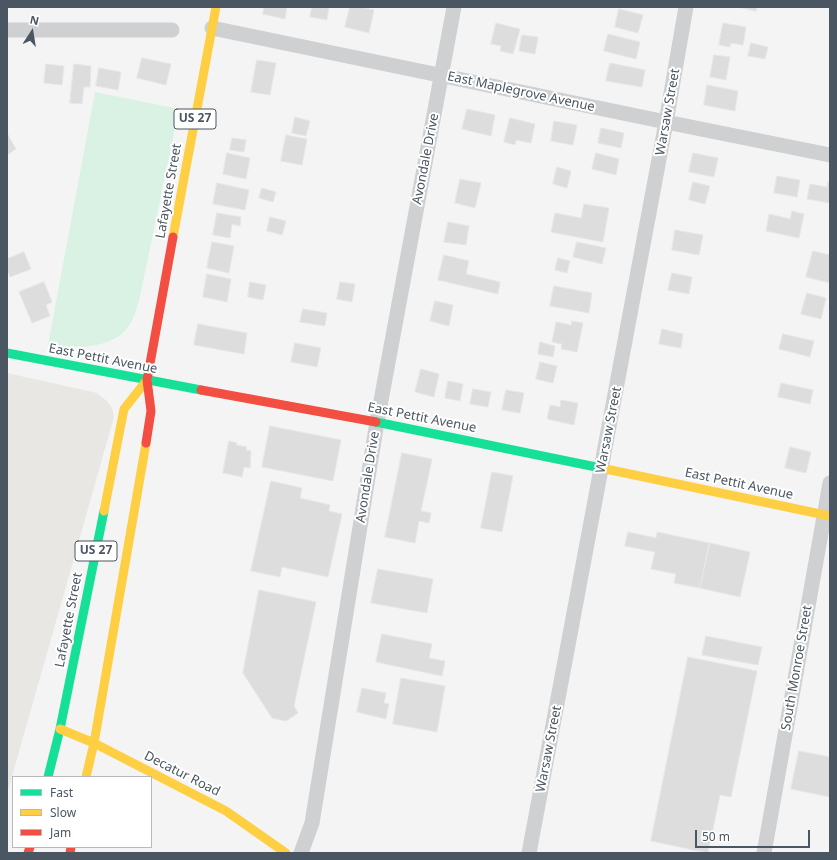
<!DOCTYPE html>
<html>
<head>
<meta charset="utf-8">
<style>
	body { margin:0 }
	#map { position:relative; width:837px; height:860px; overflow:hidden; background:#f4f4f4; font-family:"Noto Sans",sans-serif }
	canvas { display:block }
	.frame { position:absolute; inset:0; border:8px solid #4a5661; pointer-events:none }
	.legend { position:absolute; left:12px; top:776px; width:140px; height:72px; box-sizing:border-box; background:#fff; border:1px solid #b7bbc0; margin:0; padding:5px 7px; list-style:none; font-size:12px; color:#4a5661 }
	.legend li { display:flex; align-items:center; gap:8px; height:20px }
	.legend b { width:20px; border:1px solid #b7bbc0 }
	.north { position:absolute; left:12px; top:12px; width:40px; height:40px; -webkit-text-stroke:3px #fff; paint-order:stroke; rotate:12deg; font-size:11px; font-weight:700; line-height:16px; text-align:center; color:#4a5661 }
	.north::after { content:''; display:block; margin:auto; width:14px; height:18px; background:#4a5661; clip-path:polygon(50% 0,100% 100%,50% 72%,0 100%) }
	.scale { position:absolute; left:695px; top:830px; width:115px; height:18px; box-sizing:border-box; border:2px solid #4a5661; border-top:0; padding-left:5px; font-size:12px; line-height:14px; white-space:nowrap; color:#4a5661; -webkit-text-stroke:3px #fff; paint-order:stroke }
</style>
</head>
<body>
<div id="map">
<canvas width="837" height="860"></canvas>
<div class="frame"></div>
<ul class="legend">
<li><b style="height:5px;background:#16e098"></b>Fast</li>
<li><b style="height:5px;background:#ffcf43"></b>Slow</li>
<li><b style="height:5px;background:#f24e42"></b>Jam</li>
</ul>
<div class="north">N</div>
<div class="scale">50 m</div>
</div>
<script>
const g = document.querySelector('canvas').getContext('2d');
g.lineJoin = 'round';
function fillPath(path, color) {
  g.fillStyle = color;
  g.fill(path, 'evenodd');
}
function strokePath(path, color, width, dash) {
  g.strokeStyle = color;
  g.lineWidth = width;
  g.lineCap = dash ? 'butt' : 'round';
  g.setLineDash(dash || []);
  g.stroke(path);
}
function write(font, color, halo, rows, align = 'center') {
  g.font = font + ' "Noto Sans",sans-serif';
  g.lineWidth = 4;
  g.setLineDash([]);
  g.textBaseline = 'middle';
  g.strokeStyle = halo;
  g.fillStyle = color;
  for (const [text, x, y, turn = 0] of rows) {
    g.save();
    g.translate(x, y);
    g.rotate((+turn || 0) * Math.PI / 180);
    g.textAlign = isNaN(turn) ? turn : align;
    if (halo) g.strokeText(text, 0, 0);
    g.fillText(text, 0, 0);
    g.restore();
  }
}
fillPath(new Path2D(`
	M7 373 97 393 107 401 112 408 114 417 7 794Z`), '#e8e7e3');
fillPath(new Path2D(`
	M95 92 179 109 140 296C133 327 123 341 90 346 75 348 62 347 48 345Z`), '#d9f2e3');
const building = new Path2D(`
	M264 7H287L285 19 263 14Z
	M312 7H329L327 20 310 17Z
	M350 7H360L374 10 369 33 345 27Z
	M738 7H757L756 11Z
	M619 9 643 15 638 33 615 27Z
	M496 23 520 29 513 54 500 51 501 46 491 44Z
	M723 23 746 27 743 45 731 43 730 47 719 45Z
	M608 34 640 42 636 59 604 51Z
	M522 35 538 37 535 54 519 51Z
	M751 43 768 47 765 59 748 56Z
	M714 55 730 57 726 80 710 77Z
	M142 58 171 64 166 85 137 78Z
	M257 60 276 63 270 95 251 92Z
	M610 63 645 70 642 87 606 81Z
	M46 64 64 66 62 85 44 83Z
	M74 64 91 66 90 87H84L82 104 70 103Z
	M99 68 121 72 118 90 96 86Z
	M707 85 738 91 735 111 704 105Z
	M467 109 495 115 491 136 462 129Z
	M295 117 310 121 306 136 292 133Z
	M510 118 535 124 531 143 516 140 515 145 504 142Z
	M554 121 577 125 573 145 551 141Z
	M601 128 624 133 621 148 598 143Z
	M8 135 16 149 7 155V136Z
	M286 135 307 139 302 165 281 161Z
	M232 138 246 140 244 152 230 150Z
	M227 153 250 158 246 179 223 174Z
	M596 153 619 159 616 175 592 169Z
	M693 153 718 158 714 177 689 172Z
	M557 167 571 171 567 188 553 184Z
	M777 176 800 180 797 197 774 193Z
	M460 179 481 183 475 208 455 203Z
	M693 182 710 186 705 204 689 200Z
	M828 182 830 183V203L807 199 810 184 827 187Z
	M217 183 249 190 245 210 213 204Z
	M262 188 276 192 273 202 259 198Z
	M584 204 609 208 603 242 551 232 555 213 581 218Z
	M792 211 804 214 799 238 766 231 769 214 790 219Z
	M217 213 241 217 240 226 232 224 230 238 213 235Z
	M270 217 286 221 282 235 267 231Z
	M448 222 469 226 466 245 444 242Z
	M675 230 703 235 699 255 672 250Z
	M212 242 234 246 229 273 207 268Z
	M577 242 606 248 602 264 573 257Z
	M813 251 830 255V283L806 277Z
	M24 252 31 269 10 277 7 269V259Z
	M444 255 469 261 466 274 500 282 498 294 438 280Z
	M558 258 570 261 567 273 555 270Z
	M672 273 692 277 689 294 668 290Z
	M207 274 231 279 227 302 203 297Z
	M44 282 52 302 46 305 50 316 32 323 19 292Z
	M250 282 266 285 263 300 248 297Z
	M340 282 355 284 352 302 337 299Z
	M554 286 592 293 589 313 550 306Z
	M807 293 826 298 821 319 801 314Z
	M435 301 453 305 449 326 430 321Z
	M303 309 327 313 325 326 300 322Z
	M572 321 583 323 577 352 561 349 562 344 552 342 556 322 571 325Z
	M198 324 247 333 244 354 194 345Z
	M662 329 683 334 681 348 659 344Z
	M783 334 814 341 810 357 779 349Z
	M540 342 555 346 553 357 538 354Z
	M295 343 321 348 317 367 291 362Z
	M540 362 557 366 553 383 536 379Z
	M421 369 439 374 434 397 415 392Z
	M448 381 463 384 460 401 445 398Z
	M781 383 813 390 810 404 778 397Z
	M473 389 491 392 488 407 470 404Z
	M506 390 524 393 520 413 502 410Z
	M561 400 578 403 574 425 547 419 550 405 560 407Z
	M270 426 341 440 333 481 262 467Z
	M229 441 237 443 236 445 247 447 246 450 251 451 250 468 244 467 242 477 223 473Z
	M790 447 811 452 806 473 785 468Z
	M402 453 432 459 421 511 431 513 429 523 419 521 415 543 385 537Z
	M492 472 513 476 502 532 481 528Z
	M271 481 302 488 300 498 330 505 329 511 342 514 328 577 282 567 280 577 251 571Z
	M628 532 656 538 657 532 709 543 700 588 674 583 676 574 651 569 655 552 625 546Z
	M710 543 750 552 740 597 700 588Z
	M378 569 433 579 427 613 371 603Z
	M259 590 316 602 294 706 298 713 286 721 272 718 243 673Z
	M382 634 432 644 429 658 445 661 442 676 376 662Z
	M706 636 762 647 758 665 702 655Z
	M688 657 757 671 731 797 720 795 708 853 651 841Z
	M401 678 445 686 437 732 393 724Z
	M362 688 386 693 384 703 389 704 386 719 357 712Z
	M799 751 830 757V797L791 789Z`);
fillPath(building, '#ddddde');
strokePath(building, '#e5e6e7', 1);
strokePath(new Path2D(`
	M212 28 666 122 830 155
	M7 30H172
	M301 853 312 823 377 422 454 7
	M529 853 666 122 686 7
	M764 853 830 483`), '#ced0d2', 15);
strokePath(new Path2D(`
	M7 353 201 390
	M376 422 601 468
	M48 777 60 729 104 511`), '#16e098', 9);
strokePath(new Path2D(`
	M173 237 216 7
	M601 468 830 516
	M104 511 124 409 147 380
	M60 729 94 743 226 811 286 853
	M86 777 94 743 146 443`), '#ffcf43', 9);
strokePath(new Path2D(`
	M201 390 376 422
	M146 443 151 411 147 380 173 237
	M28 853 30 847
	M70 853 71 847`), '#f24e42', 9);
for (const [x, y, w] of [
	[195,119,42],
	[96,551,42]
]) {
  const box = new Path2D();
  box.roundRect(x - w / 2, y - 10, w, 20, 3);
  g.fillStyle = '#fff';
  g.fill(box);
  strokePath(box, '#4a5661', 1);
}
write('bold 12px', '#4a5661', null, [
	["US 27",195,119],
	["US 27",96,551]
]);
write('13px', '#4a5661', '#fff', [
	["East Maplegrove Avenue",521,92,12],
	["Warsaw Street",668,112,-80],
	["Avondale Drive",426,159,-79],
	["Lafayette Street",169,191,-80],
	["East Pettit Avenue",103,359,11],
	["East Pettit Avenue",422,418,11],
	["Warsaw Street",609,430,-79],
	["Avondale Drive",368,477,-81],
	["East Pettit Avenue",739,484,12],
	["Lafayette Street",69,620,-79],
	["South Monroe Street",797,668,-80],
	["Warsaw Street",549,749,-79],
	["Decatur Road",182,774,27]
]);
</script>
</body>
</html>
